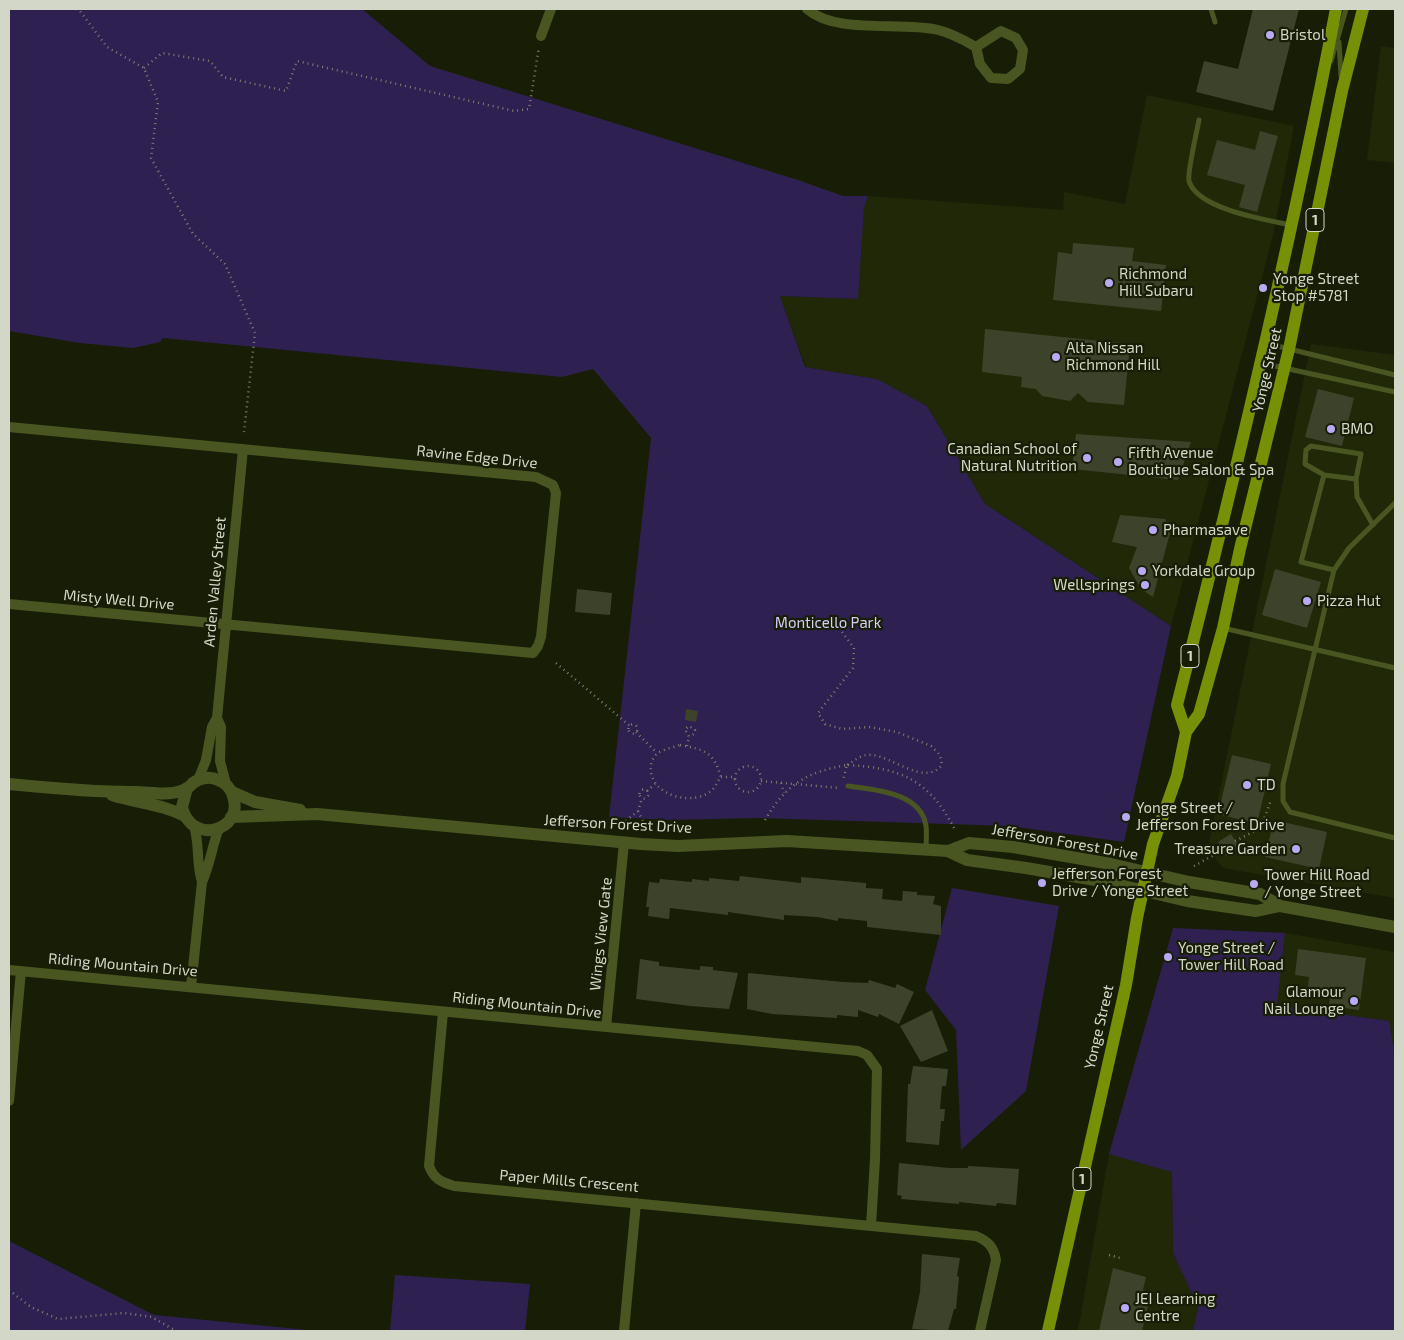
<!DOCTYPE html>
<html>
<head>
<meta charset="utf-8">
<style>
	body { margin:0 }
	#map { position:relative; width:1404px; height:1340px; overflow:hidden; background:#181e06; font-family:"Exo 2",sans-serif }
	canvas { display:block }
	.frame { position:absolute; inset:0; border:10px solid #d2d7c8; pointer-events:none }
</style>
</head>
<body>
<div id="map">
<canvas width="1404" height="1340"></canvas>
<div class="frame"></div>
</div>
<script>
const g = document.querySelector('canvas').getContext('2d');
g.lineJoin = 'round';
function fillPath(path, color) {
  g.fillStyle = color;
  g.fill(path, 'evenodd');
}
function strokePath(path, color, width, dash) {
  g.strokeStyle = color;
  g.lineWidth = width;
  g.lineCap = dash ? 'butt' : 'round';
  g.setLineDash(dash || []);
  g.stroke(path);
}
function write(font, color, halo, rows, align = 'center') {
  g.font = font + ' "Exo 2",sans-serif';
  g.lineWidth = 4.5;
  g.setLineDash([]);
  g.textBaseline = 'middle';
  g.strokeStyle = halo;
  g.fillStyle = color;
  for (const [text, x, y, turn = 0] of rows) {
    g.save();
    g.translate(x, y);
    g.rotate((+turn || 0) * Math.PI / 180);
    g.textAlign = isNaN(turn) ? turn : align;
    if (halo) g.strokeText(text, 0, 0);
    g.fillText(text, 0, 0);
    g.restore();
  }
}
fillPath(new Path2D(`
	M1381 46 1395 48V163L1367 160Z
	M1147 95 1294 126 1273 235 1171 626 985 504 927 406 877 379 806 367 780 296 857 299 864 208 868 196 1063 210 1064 192 1125 204Z
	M1311 344 1395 355V898L1223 868 1208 848Z
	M1285 933 1395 952V1057L1388 1021 1276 1005Z
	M1109 1154 1172 1171 1173 1253 1198 1307 1193 1331H1078Z`), '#202808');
fillPath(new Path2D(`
	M9 9H362L430 66 798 180 843 196H868L864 208 858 299 780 296 805 367 877 379 927 406 985 504 1171 626 1124 842 1010 826 759 818 671 820 609 817 651 438 593 369 562 377 163 338 160 342 133 348 80 343 9 331Z
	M952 888 1059 906 1026 1091 961 1150 956 1030 925 990Z
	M1173 928 1285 933 1277 1005 1389 1021 1395 1057V1331H1193L1198 1307 1173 1253 1172 1172 1109 1154Z
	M9 1241 154 1315 318 1331H9Z
	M395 1275 530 1284 525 1331H390Z`), '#2e2151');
fillPath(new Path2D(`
	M1253 9H1299L1273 111 1196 92 1204 61 1238 69Z
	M1260 131 1278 136 1257 212 1239 207 1245 185 1207 175 1217 140 1255 150Z
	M1073 243 1134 248 1132 261 1166 265 1161 311 1053 300 1058 252 1072 254Z
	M985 329 1130 344 1124 405 1088 402 1078 393 1070 401 1042 396 1036 389 1021 387 1022 377 982 372Z
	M1318 389 1354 398 1342 446 1305 437Z
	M1076 434 1191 442 1178 480 1072 469Z
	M1120 515 1165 519 1171 529 1153 597 1141 589 1129 568 1137 547 1112 542Z
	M1275 569 1321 582 1307 628 1262 615Z
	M577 589 612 593 610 615 575 612Z
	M686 709 698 711 696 722 685 720Z
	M1232 755 1271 764 1257 824 1218 814Z
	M1274 820 1327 832 1319 869 1265 857Z
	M1231 834 1239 847 1226 856 1218 842Z
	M740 876 801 883V877L866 883V888L883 889 882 899 902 901 903 891 917 892V895L935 896 933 904 941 906V935L867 927V921L838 918V921L817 917 784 915V920L728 912V915L670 908 669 919 648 916 649 907H646L649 882 659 883 660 879 692 882V879L709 881V878L739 881Z
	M1298 949 1366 958 1359 1010 1329 1006 1330 998 1316 996 1317 989 1308 987 1309 977 1295 975Z
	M640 959 659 962V966L700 970V966L713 967V970L738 973 729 1009 690 1006 636 999Z
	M748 973 843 982 868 983 869 980 895 988 897 984 914 992 899 1024 879 1014 878 1017 858 1010V1017L837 1015V1018L772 1014 747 1009Z
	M932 1010 948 1051 921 1062 900 1026Z
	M913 1066 948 1069 946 1086H942L940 1109H945L944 1121H941L939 1145 906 1142 908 1084H910Z
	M899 1163 949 1168H968V1166L1019 1169 1016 1205 997 1203 996 1206 959 1202V1204L901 1199 902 1196 897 1195Z
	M922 1254 960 1258 957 1276 959 1277 956 1309H954L948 1331 912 1329 920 1292Z
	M1113 1268 1146 1277 1143 1290 1151 1293 1142 1331H1099Z`), '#3c432a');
strokePath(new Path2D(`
	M76 9 80 11 107 47 144 68 158 102 151 158 193 234 225 264 255 333 244 432
	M144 68 162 53 210 61 223 77 286 91 297 61 514 111 529 109 539 47
	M842 632 854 648 853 668 818 713 825 724 842 729 869 727 897 732 931 746 940 755 942 765C924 787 893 756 871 755 860 754 855 761 847 765
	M556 663 630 726
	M628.5 729a4.5 4.5 0 1 1 9 0a4.5 4.5 0 1 1-9 0Z
	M636 732 657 753
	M680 745C705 750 713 751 721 777 718 780 716 786 712 790 694 807 652 796 651 770 650 764 653 756 658 753 664 749 674 747 680 745Z
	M687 746 689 737 685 729 689 726 695 730 694 734 689 737
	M848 765C901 768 929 780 954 828
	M735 779a13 13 0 1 1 26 0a13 13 0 1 1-26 0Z
	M721 777H736
	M761 781 840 788
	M781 783 784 793
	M639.5 794a4.5 4.5 0 1 1 9 0a4.5 4.5 0 1 1-9 0Z
	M647 791 655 784
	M638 811 645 825
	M765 820C786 784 807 772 847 765L843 780
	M622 824 638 811 642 798
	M1235 841 1261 828 1271 800
	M1194 866 1223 850
	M1109 1255 1120 1258
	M9 1290 31 1307 58 1319 124 1313 152 1317 176 1331`), '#7c816e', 2.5, [1, 4]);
strokePath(new Path2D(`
	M1211 9 1215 22
	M1339 42 1341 76
	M1331 61 1346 9
	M1199 120C1197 131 1187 173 1189 181 1197 209 1266 220 1291 225
	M1265 343 1395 375
	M1261 363 1395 392
	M1324 475 1305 464 1306 450 1311 446 1361 454 1356 479
	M1395 503 1349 548 1334 570 1283 784V801L1290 812 1395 838
	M1334 570 1301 562 1324 475 1356 479 1357 497 1373 525
	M1223 628 1395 668
	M848 786C874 790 921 792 926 826 927 833 926 842 926 849`), '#495622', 5);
strokePath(new Path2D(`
	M807 9C837 35 900 21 938 30 951 33 964 40 976 47
	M1001 31 1016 38 1023 50 1020 69 1008 79 991 78 980 64 976 47Z
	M541 36 551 9
	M9 427 536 477 553 485 556 493 541 637 538 646 533 653 9 604
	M198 780 206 760 212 727 217 718
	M226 784 220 761 221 727 217 718 243 449
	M202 882C210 865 212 846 219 828
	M9 970 858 1051 867 1055 877 1069 875 1159 871 1226
	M191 987 202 882C196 864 200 845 194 826
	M443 1012 429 1166C434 1179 441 1182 454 1186L976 1236C988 1241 994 1247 996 1260L980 1331
	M606 1027 624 843
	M9 1101 21 971
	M624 1331 636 1203`), '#495622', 10);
strokePath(new Path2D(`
	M9 784C50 788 89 792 131 792 148 791 171 798 187 788 190 787 191 785 193 783 200 778 210 776 218 780 226 783 231 789 233 796 245 831 191 846 182 807L187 788
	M232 792 255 802 300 810
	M112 795C137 803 162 804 185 816
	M231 817 317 814 641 844 678 846 787 841 948 851 969 843 1013 847 1111 864 1189 882 1260 894 1280 906 1395 927
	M948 851 967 860 1026 868 1107 882 1187 901 1256 911 1280 906`), '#495622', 12);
strokePath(new Path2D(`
	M1186 732 1177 705C1236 474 1291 243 1336 9
	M1048 1331 1126 985 1137 918 1153 844 1177 776 1186 732 1199 714 1223 628 1240 549 1289 349 1342 91 1363 9`), '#779107', 12);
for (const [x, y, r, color] of [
	[1270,35,5,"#baaaf6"],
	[1109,283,5,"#baaaf6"],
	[1263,288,5,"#baaaf6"],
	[1056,357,5,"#baaaf6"],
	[1331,429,5,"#baaaf6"],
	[1087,458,5,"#baaaf6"],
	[1118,462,5,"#baaaf6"],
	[1153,530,5,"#baaaf6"],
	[1142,571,5,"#baaaf6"],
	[1145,585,5,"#baaaf6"],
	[1307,601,5,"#baaaf6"],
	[1247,785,5,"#baaaf6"],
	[1126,817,5,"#baaaf6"],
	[1296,849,5,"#baaaf6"],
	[1042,883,5,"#baaaf6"],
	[1254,884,5,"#baaaf6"],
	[1168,957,5,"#baaaf6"],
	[1354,1001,5,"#baaaf6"],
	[1125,1308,5,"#baaaf6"]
]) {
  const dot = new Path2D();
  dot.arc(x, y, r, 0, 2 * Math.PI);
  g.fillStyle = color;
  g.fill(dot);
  strokePath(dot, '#181e06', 2);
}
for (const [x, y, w] of [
	[1315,220,18],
	[1190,656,18],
	[1082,1179,18]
]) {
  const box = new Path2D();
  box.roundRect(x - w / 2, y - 11.5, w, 23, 4);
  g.fillStyle = '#181e06';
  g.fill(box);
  strokePath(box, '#d2d7c8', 1);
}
write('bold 14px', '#d2d7c8', null, [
	["1",1315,220],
	["1",1190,656],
	["1",1082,1179]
]);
write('15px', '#d2d7c8', '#181e06', [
	["Bristol",1280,35],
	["Richmond",1119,274],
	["Hill Subaru",1119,291],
	["Yonge Street",1273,279],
	["Stop #5781",1273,296],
	["Alta Nissan",1066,348],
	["Richmond Hill",1066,365],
	["BMO",1341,429],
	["Canadian School of",1077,449,"right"],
	["Natural Nutrition",1077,466,"right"],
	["Fifth Avenue",1128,453],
	["Boutique Salon & Spa",1128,470],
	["Pharmasave",1163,530],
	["Yorkdale Group",1152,571],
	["Wellsprings",1135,585,"right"],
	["Pizza Hut",1317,601],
	["TD",1257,785],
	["Yonge Street /",1136,808],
	["Jefferson Forest Drive",1136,825],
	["Treasure Garden",1286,849,"right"],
	["Jefferson Forest",1052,874],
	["Drive / Yonge Street",1052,891],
	["Tower Hill Road",1264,875],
	["/ Yonge Street",1264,892],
	["Yonge Street /",1178,948],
	["Tower Hill Road",1178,965],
	["Glamour",1344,992,"right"],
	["Nail Lounge",1344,1009,"right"],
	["JEI Learning",1135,1299],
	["Centre",1135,1316]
], 'left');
write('15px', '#d2d7c8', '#181e06', [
	["Yonge Street",1267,370,-77],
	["Ravine Edge Drive",477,457,6],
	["Arden Valley Street",215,582,-85],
	["Misty Well Drive",119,600,5],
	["Jefferson Forest Drive",618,824,3],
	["Jefferson Forest Drive",1065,842,10],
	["Wings View Gate",601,934,-84],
	["Riding Mountain Drive",123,965,5],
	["Riding Mountain Drive",527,1005,6],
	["Yonge Street",1099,1027,-77],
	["Paper Mills Crescent",569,1181,5]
]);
write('15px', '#d4cdf6', '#181e06', [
	["Monticello Park",828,623]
]);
</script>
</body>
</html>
